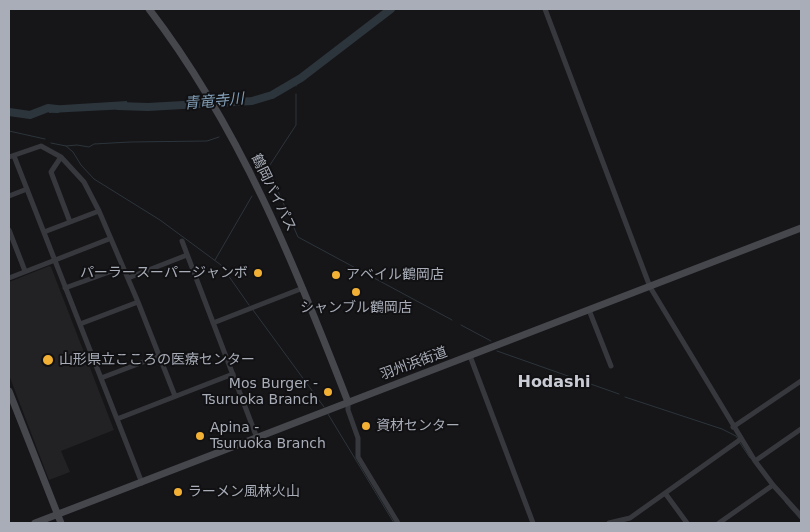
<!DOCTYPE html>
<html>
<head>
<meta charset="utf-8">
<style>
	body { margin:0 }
	#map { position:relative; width:810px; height:532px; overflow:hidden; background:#161618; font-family:"DejaVu Sans",sans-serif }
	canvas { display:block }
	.frame { position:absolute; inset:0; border:10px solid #a8adb8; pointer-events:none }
</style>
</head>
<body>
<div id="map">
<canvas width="810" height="532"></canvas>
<div class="frame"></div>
</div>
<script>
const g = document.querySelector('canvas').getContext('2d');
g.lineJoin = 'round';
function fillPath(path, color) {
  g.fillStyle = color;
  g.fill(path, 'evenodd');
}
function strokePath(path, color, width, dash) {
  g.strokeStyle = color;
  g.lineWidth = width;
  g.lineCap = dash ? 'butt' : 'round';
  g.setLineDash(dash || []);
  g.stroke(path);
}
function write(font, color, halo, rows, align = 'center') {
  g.font = font + ' "DejaVu Sans","Noto Sans JP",sans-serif';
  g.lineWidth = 4;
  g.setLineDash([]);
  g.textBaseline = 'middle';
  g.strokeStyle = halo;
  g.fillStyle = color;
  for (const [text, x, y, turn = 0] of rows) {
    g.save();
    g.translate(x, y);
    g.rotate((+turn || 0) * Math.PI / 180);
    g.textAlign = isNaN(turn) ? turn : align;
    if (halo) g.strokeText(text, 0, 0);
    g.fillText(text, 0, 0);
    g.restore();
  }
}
fillPath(new Path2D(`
	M49 266 51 267 114 430 61 451 70 472 49 480 9 375V282Z`), '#222225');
fillPath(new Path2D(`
	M127 101 128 109 49 113 47 106Z`), '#2c353c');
strokePath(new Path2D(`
	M296 82V86
	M296 94V125L268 168 298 237 452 320
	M9 131 45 139
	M51 143 66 146 77 145 89 147 94 144 130 142 207 141 219 137
	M66 146 73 152 81 165 94 179 160 220 221 265 249 305
	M215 260 252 196
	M253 310 324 407
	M461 325 491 341
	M497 351 619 394
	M625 397 722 429 736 436 738 439
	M328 414 394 523
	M740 443 750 458
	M785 502 801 520`), '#2c353c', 1);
strokePath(new Path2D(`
	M118 106 148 107 252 101 272 95 301 78 391 9
	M9 112 30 115 48 108 57 109`), '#2c353c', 8);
strokePath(new Path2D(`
	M545 9 650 287 755 461 773 485 801 516
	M14 156 142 483
	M9 157 41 146 61 157 84 182 99 211 138 302 175 396
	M61 157 51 172 70 222
	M9 196 27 189
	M9 230 25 271
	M44 232 99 211
	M182 241 257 438
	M9 278 109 239
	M128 278 187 255
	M65 288 123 267
	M589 310 611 366
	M213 323 303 288
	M80 324 138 302
	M470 356 533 523
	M101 378 159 356
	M348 402V410L358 438V457L398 523
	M117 419 233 374
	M733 427 801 381
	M755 461 801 429
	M665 493 687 523
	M609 523 630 518 741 439
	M719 523 773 485`), '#37383d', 5);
strokePath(new Path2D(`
	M149 9C239 126 295 265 348 402
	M9 391 61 523
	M35 523 801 228`), '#45474d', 7);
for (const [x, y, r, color] of [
	[258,273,5,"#f2b134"],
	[336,275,5,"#f2b134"],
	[356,292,5,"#f2b134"],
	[48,360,6,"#f2b134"],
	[328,392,5,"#f2b134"],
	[366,426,5,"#f2b134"],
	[200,436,5,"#f2b134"],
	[178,492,5,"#f2b134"]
]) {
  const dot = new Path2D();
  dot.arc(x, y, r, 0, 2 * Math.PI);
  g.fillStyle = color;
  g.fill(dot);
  strokePath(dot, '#111113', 2);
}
write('14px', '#a8adb8', '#111113', [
	["鶴岡バイパス",273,193,64],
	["羽州浜街道",414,364,-20]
]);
write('14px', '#a8adb8', '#111113', [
	["パーラースーパージャンボ",248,273,"right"],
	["アベイル鶴岡店",346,275],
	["シャンブル鶴岡店",356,308,"center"],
	["山形県立こころの医療センター",59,360],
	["Mos Burger -",318,384,"right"],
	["Tsuruoka Branch",318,400,"right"],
	["資材センター",376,426],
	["Apina -",210,428],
	["Tsuruoka Branch",210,444],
	["ラーメン風林火山",188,492]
], 'left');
write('italic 15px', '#7f9bb3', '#111113', [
	["青竜寺川",214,102,-5]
]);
write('bold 16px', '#c9ccd4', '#111113', [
	["Hodashi",554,383]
]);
</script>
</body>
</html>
